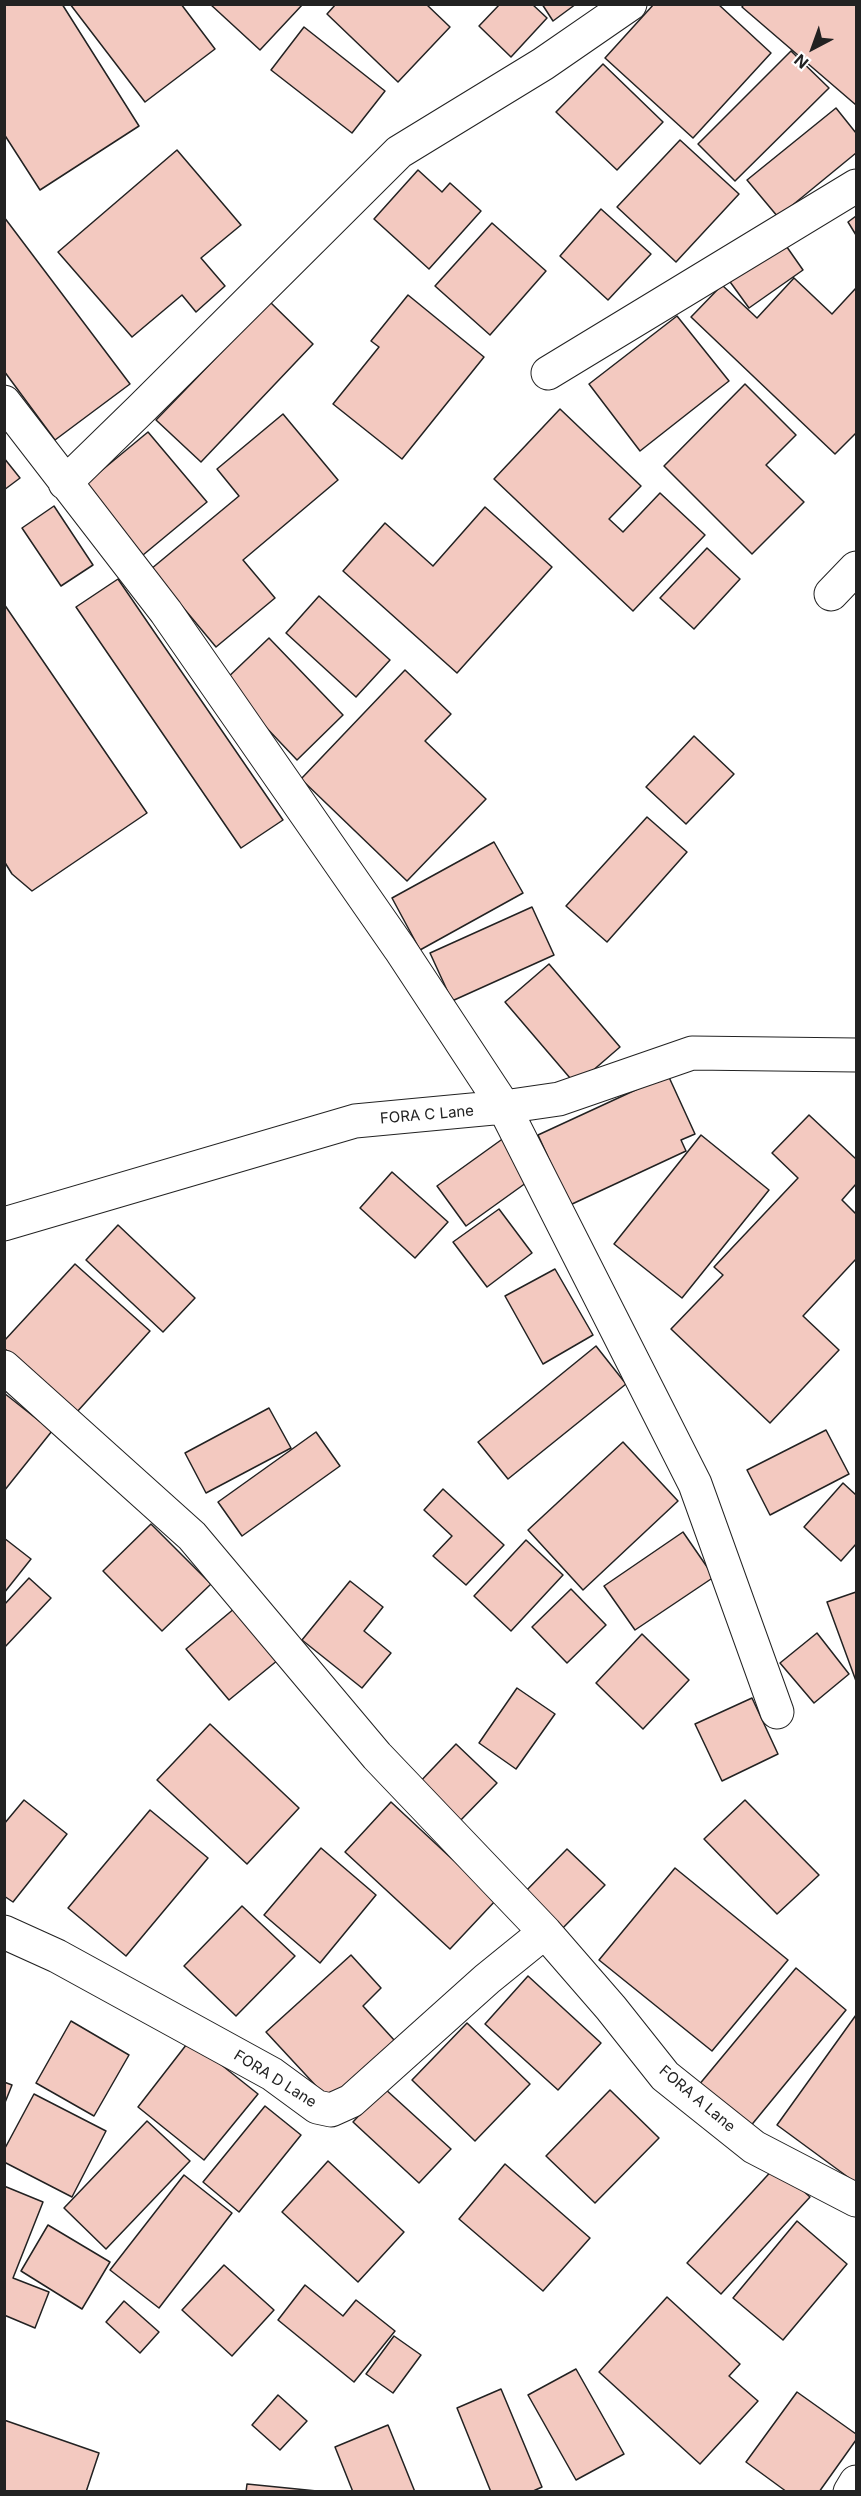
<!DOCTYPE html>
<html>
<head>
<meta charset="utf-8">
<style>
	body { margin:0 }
	#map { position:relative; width:861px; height:2496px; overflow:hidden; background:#fff; font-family:Inter,sans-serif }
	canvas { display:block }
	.frame { position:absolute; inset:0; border:6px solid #222; pointer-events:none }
	.north { position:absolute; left:783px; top:18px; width:60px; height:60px; -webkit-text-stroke:4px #fff; paint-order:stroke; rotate:221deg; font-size:16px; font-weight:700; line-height:24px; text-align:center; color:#222 }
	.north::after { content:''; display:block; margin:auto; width:21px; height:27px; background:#222; clip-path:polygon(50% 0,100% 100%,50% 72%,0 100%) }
</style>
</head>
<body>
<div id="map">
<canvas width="861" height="2496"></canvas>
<div class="frame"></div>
<div class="north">N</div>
</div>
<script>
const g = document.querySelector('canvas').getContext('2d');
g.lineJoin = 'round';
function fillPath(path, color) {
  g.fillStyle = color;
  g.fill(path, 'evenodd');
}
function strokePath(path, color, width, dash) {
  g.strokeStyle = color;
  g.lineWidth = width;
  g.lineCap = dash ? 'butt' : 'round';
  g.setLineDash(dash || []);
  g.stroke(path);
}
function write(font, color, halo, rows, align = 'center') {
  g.font = font + ' Inter,sans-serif';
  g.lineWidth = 4.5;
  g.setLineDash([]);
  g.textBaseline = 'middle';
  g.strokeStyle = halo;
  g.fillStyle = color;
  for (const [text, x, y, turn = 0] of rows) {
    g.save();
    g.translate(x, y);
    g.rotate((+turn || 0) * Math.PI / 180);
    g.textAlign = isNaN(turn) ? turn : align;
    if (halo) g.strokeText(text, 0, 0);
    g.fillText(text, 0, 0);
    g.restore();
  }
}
const building = new Path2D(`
	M4 4H62L139 126 40 190 4 134Z
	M70 4H181L215 49 145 102Z
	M210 4H303L260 50Z
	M336 4H426L450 27 398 82 327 14Z
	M500 4H532L547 18 511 57 479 26Z
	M542 4H576L553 21Z
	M654 4H718L771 53 693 138 605 58Z
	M744 4H856V105L742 7Z
	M304 27 385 91 352 133 271 70Z
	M791 51 829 88 735 181 698 144Z
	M603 64 663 122 617 170 556 112Z
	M836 108 856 133V153L778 217 747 180Z
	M680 140 739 194 676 262 617 207Z
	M177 150 241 225 201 258 225 286 196 312 182 295 132 337 58 252Z
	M418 170 442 192 450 183 481 211 429 269 374 219Z
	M601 209 651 254 608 300 560 256Z
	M856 216V235L848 222Z
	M4 217 130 384 55 440 4 371Z
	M492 223 546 271 490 335 435 286Z
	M782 240 803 270 749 308 728 279Z
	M794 278 832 314 856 288V433L835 454 691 317 722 285 757 318Z
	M408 295 484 357 402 459 333 404 379 347 371 341Z
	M270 302 313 344 201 462 156 420Z
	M677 316 729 381 640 451 589 384Z
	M745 384 796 435 766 465 804 502 752 554 664 466Z
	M560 409 641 486 609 519 623 532 660 493 705 535 633 611 494 479Z
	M283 414 338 480 243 560 275 598 216 647 151 569 239 496 217 469Z
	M148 432 207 502 143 555 84 485Z
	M4 458 20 478 4 490Z
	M54 506 93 565 61 586 22 528Z
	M485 507 552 567 457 673 343 571 385 523 433 566Z
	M707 548 740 579 694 629 660 598Z
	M118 579 283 820 241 848 76 607Z
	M319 596 390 660 356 697 286 633Z
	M4 604 147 813 32 891 12 874 4 861Z
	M269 638 343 715 297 760 223 682Z
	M405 670 451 714 425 741 486 799 407 881 301 779Z
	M694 736 734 774 686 824 646 787Z
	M647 817 687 852 607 942 566 906Z
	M494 842 523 893 420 950 392 898Z
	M532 907 554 955 452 1001 430 953Z
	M549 964 620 1047 576 1085 505 1002Z
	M668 1075 695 1134 681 1140 686 1151 570 1205 538 1135Z
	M809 1115 856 1159V1184L842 1200 856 1214V1259L803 1316 839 1350 770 1423 671 1329 723 1275 714 1267 798 1178 772 1153Z
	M508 1135 537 1175 466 1226 437 1186Z
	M701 1135 769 1190 682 1298 614 1244Z
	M392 1172 448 1222 415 1258 360 1208Z
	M499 1209 532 1253 487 1287 453 1242Z
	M118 1225 195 1298 163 1332 86 1260Z
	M75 1264 150 1331 76 1413 4 1348V1341Z
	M555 1269 593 1335 543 1364 505 1296Z
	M596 1346 626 1384 508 1479 478 1442Z
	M4 1393 52 1431 4 1491Z
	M269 1408 291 1448 206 1493 185 1453Z
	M826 1430 849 1474 770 1515 747 1470Z
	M316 1432 340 1466 242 1536 218 1502Z
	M623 1442 678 1501 583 1590 528 1530Z
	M843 1483 856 1495V1544L841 1561 804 1527Z
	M443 1489 504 1545 466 1585 433 1556 452 1536 424 1510Z
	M151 1524 211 1584 162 1631 103 1571Z
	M683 1532 714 1577 635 1630 604 1586Z
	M4 1538 31 1559 4 1593Z
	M526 1540 563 1575 511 1631 474 1596Z
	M29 1578 51 1598 4 1648V1605Z
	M350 1581 383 1607 364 1631 391 1653 362 1688 302 1640Z
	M571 1589 606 1625 567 1663 532 1627Z
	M856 1592V1681L827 1602Z
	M235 1608 278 1660 229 1700 186 1649Z
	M817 1633 849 1674 814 1703 780 1663Z
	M642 1634 689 1680 643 1729 596 1683Z
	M517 1688 555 1714 516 1769 479 1743Z
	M752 1698 778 1754 722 1781 695 1724Z
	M210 1724 299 1808 247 1864 157 1780Z
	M456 1744 497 1783 456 1825 416 1786Z
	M24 1800 67 1834 13 1902 4 1896V1824Z
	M745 1800 819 1875 777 1914 704 1839Z
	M391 1802 496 1900 450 1949 345 1852Z
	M150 1810 208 1858 126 1956 68 1908Z
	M321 1848 376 1895 320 1963 264 1915Z
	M567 1849 605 1885 558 1933 520 1897Z
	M675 1868 788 1960 712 2051 599 1960Z
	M242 1906 295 1956 236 2016 184 1966Z
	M351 1955 381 1988 363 2006 395 2041 330 2101 266 2032Z
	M796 1968 846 2010 749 2128 698 2086Z
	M528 1976 601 2043 558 2090 485 2024Z
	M856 2015V2183L777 2125Z
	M71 2021 129 2055 94 2116 36 2083Z
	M467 2023 530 2084 475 2141 412 2080Z
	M190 2040 258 2094 204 2160 138 2107Z
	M4 2082 12 2085 4 2105Z
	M384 2088 451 2149 419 2183 353 2122Z
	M610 2090 659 2138 595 2203 546 2156Z
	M34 2094 106 2131 72 2197 4 2162V2150Z
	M265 2106 301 2135 239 2212 203 2182Z
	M147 2121 190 2161 106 2249 64 2208Z
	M328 2161 404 2232 358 2282 282 2212Z
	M505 2164 590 2238 543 2291 459 2219Z
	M776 2166 810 2197 721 2294 687 2263Z
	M184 2175 232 2213 159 2308 110 2270Z
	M4 2186 43 2202 13 2278 49 2292 35 2328 4 2315Z
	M797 2221 847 2264 783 2340 733 2298Z
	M48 2225 110 2262 82 2309 21 2271Z
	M224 2265 274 2310 232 2356 182 2310Z
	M305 2285 343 2316 356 2300 395 2331 354 2382 278 2320Z
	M667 2297 740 2364 729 2376 758 2401 700 2464 599 2372Z
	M124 2301 159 2332 140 2353 106 2322Z
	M394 2336 421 2355 393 2393 366 2374Z
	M576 2369 624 2454 576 2480 528 2395Z
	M501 2389 542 2487 531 2492H491L457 2408Z
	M797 2392 856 2434V2440L819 2492H787L746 2462Z
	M278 2395 307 2421 280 2450 252 2425Z
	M4 2420 99 2453 86 2492H4Z
	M388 2425 415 2492H353L335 2447Z
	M247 2484 317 2491V2492H246Z`);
fillPath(building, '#f3c9c0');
strokePath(building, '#222', 1.5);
const minor = new Path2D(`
	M548 373 856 186
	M4 402 166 612 400 949 504 1107 695 1484 777 1712
	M65 483 142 408 399 152 543 64 630 4
	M831 594 856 568
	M4 1224 355 1121 504 1107 559 1099 692 1053 856 1055
	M4 1367 192 1536 377 1756 545 1932 611 2008 665 2076 754 2147 856 2200
	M4 1932 57 1956 272 2074 317 2107 331 2110 351 2101 487 1979 545 1932
	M850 2492 856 2482`);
strokePath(minor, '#222', 35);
strokePath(minor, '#fff', 33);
write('15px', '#222', '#fff', [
	["FORA C Lane",427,1115,-5],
	["FORA D Lane",275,2079,32],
	["FORA A Lane",697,2099,40]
]);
</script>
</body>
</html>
